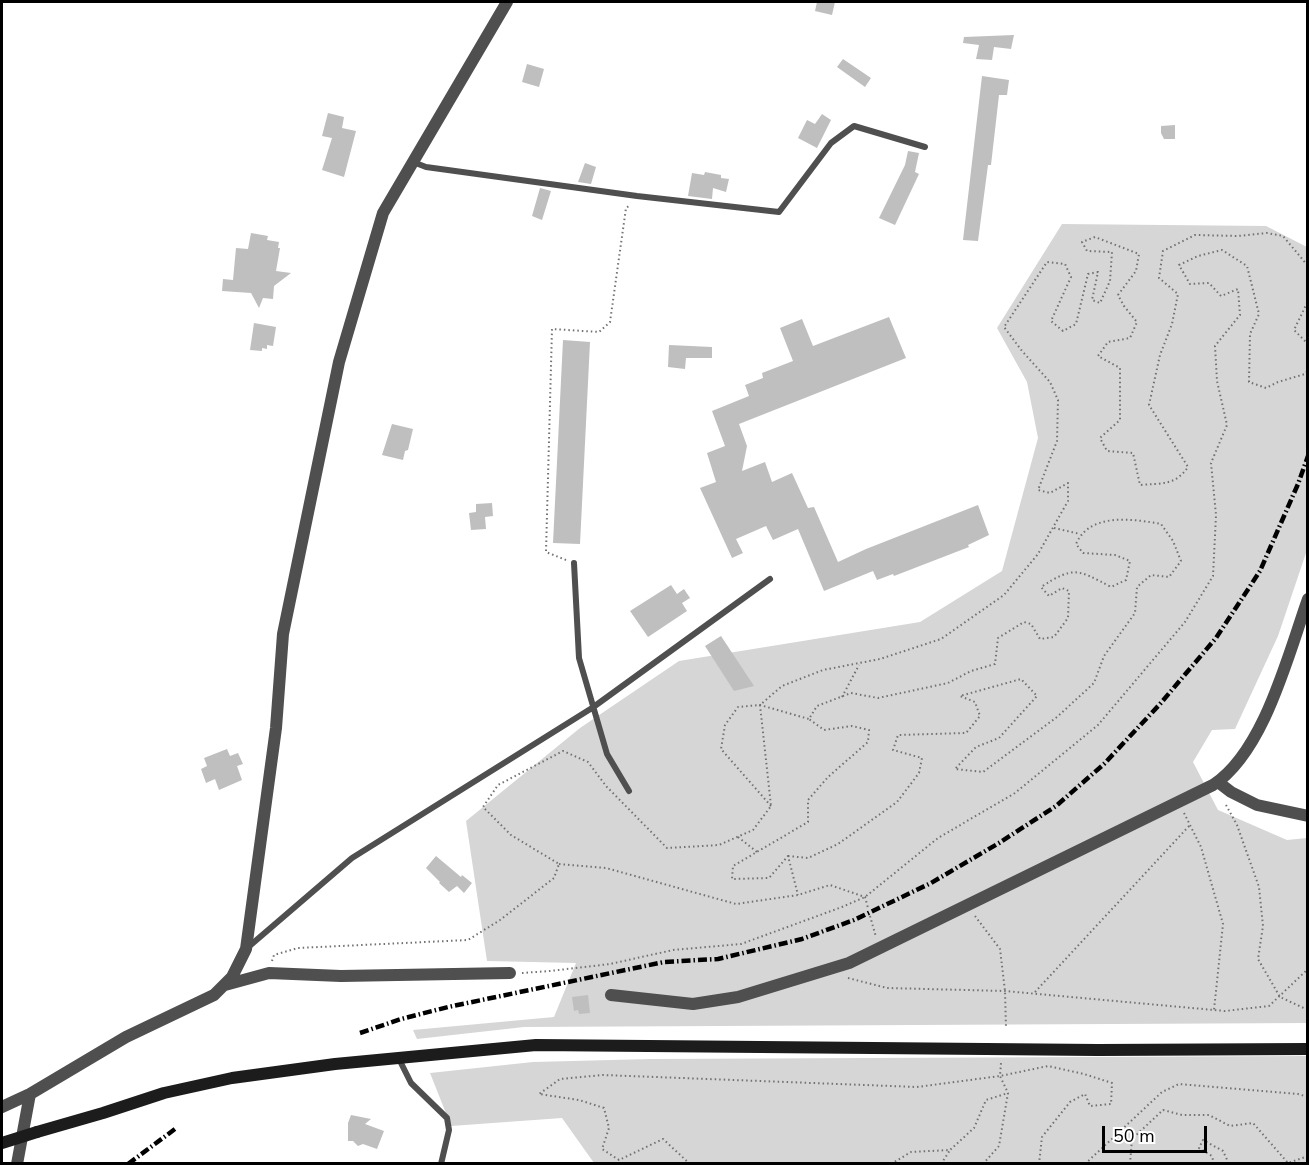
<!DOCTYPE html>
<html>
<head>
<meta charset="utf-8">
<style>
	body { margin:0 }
	#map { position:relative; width:1309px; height:1165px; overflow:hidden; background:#fff; font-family:"Nunito Sans",sans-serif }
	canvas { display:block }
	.frame { position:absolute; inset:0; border:3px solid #000; pointer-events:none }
	.scale { position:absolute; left:1102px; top:1126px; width:105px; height:27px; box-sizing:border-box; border:3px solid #000; border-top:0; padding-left:8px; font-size:18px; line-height:21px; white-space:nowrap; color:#000; -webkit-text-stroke:4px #fff; paint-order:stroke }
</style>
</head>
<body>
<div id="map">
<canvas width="1309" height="1165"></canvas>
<div class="frame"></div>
<div class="scale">50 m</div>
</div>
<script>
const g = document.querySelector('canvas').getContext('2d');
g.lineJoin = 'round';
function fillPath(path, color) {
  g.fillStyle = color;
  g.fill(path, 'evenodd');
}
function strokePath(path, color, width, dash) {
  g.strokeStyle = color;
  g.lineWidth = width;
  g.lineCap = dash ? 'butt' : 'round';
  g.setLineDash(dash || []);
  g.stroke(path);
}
fillPath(new Path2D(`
	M1062 224 1266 226 1307 247V550L1278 636 1235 729 1212 730 1193 762 1218 810 1287 840 1307 838V1023L524 1027 417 1039 413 1030 554 1017 576 963 487 961 466 821 580 728 679 661 920 622 1002 571 1038 438 1027 382 997 328Z
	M1307 1056V1163H594L562 1118 451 1126 430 1073 533 1062 651 1059Z`), '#d6d6d6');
fillPath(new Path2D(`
	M817 2H835L832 15 815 11Z
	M1014 35 1011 49 994 47 992 60 976 59 979 45 963 43 964 37Z
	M843 59 871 78 865 87 837 67Z
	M527 64 544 69 539 87 522 82Z
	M982 76 1009 80 1007 95H999L991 165H988L978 241 963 240Z
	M328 113 344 117 342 128 356 131 344 177 322 170 332 138 322 136Z
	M822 114 831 120 817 148 798 138 807 120 815 124Z
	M1175 125V139H1164L1161 133V126Z
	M908 151 919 153 915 172 919 174 895 225 879 218 905 165Z
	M585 163 596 167 591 184 578 182Z
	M705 172 721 175V178L729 179 726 192 713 188 712 199 688 196 692 173 704 175Z
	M540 188 551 191 542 220 532 216Z
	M251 233 268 236 267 240 279 242 278 248H280L276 271 291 273 274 286 273 299 263 298 259 308 251 293 222 291 223 279 233 280 236 248 248 249Z
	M889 317 906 358 739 424 747 446 742 471 765 462 772 482 792 473 808 508 814 507 838 562 866 549 978 505 989 535 968 545 969 547 894 576 893 574 877 580 873 571 824 591 798 529 773 540 766 526 736 539 743 553 732 558 700 488 716 482 707 453 725 446 712 411 749 396 745 385 763 378 762 373 793 361 780 328 802 319 813 346Z
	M254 323 276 327 273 346 267 345V349L262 348V351L250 350Z
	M563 340 590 342 580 544 553 543Z
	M669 345 712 347V358H686L685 369 668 367Z
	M392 424 413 429 408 450 405 451 403 460 382 455Z
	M492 503 493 516 485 517 486 529 471 530 469 513 476 512V504Z
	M671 585 677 594 684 589 690 598 682 603 687 611 648 637 630 611Z
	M721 636 754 686 734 691 705 646Z
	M227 749 230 756 238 753 243 764 237 766 242 780 219 790 215 779 206 783 201 769 207 766 204 758Z
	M436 856 461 877 462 875 472 883 464 893 457 886 449 892 439 883 440 882 426 868Z
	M588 995 590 1013 579 1014 578 1010 574 1011 572 997Z
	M351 1115 371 1119 365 1124 384 1131 377 1149 363 1144 358 1146 353 1141H348V1123Z`), '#bfbfbf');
strokePath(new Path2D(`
	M1308 298 1307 303 1294 330 1308 344
	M1054 528 1080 534
	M566 560 546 552 552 329 599 332 610 322 626 208 629 206
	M842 697 859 665
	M1226 805 1237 825 1259 887 1263 926 1258 959 1280 997 1308 1010
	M771 806 721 749 725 725 738 707 760 705 809 719
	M1184 813 1201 847 1223 924 1214 1010
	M738 837 757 852
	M788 856 808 858 838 844 897 802 919 773 922 758 893 750 898 735 966 733 980 716 975 702 960 696 1021 679 1037 696 999 738 976 747 955 769 983 772 1057 717 1094 683 1104 656 1135 613 1137 587 1151 575 1169 577 1181 561 1173 541 1161 524C1133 519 1090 512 1076 544L1083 553 1115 555 1130 561 1126 580 1111 587C1077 569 1074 566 1041 587L1049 596 1062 588 1069 591 1068 618 1054 637 1040 639 1031 624 1024 622 998 638 995 664 971 671 948 683 878 698 851 693 817 706 809 719 824 730 852 726 869 730 868 742 828 777 808 800V822L733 866 732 879 769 878 788 856 798 895
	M559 864 606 868 736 904 798 895 830 885 865 897 868 908
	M870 916 876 937
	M975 916 1000 949 1005 991 1006 1028
	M272 961 274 955 298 948 468 940 500 920 554 878 559 864 511 835 483 807 498 785 563 751 588 762 606 786 667 848 719 845 753 830 771 806 760 705 782 686 823 670 880 659 941 639 1004 595 1038 554 1068 501V483L1050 493 1038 490 1057 441 1058 400 1050 382 1022 351 1004 327 1047 262 1065 264 1071 277 1051 321 1063 331 1076 324 1088 274 1098 272 1092 300 1100 303 1110 281 1112 252 1087 251 1082 242 1095 237 1139 254 1136 271 1118 295 1124 306 1137 322 1130 338 1108 342 1098 356 1120 368V420L1100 438 1107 451 1133 453 1140 485C1161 483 1175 486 1188 467L1149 405 1160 355 1172 324 1178 294 1159 278 1163 251 1195 235 1238 236 1267 233 1283 236 1308 266
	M522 973 550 971 610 964 673 950 741 944 842 907 865 897 938 838 1015 793 1098 725 1185 622 1213 576 1216 515 1211 463 1227 425 1217 381 1215 346 1240 315 1238 289 1221 296 1209 283 1190 284 1179 265 1198 256 1222 250 1247 266 1259 314 1250 334 1249 382 1266 388 1278 382 1305 374 1308 370
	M848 978 887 988 1005 991 1225 1011 1269 1006 1308 969
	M1035 992 1190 825
	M690 1164 663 1139 619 1160 602 1149 609 1128 604 1108 579 1100 539 1094 560 1079 603 1075 917 1087 1000 1076 1048 1066 1084 1074 1112 1083 1111 1104 1090 1106 1085 1094 1070 1102 1042 1137 1039 1164
	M891 1164 911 1152 950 1150 974 1128 986 1100 1008 1093
	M941 1164 950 1150
	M983 1164 999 1146 1008 1093 1000 1076 1001 1063
	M1085 1164 1162 1092 1179 1084 1298 1094 1308 1097
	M1130 1164 1132 1139 1163 1110 1182 1115H1209L1230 1126 1253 1123 1288 1163 1308 1156
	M1214 1164 1212 1156 1199 1148 1203 1140 1223 1151 1229 1164`), '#717171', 2, [1.5, 3]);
strokePath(new Path2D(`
	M413 162 426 167 637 196 779 212 831 143 854 126 925 147
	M574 563 579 658 607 754 629 791
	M246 949 352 858 592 708 770 579
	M399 1059 411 1083 447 1118 449 1130 441 1164`), '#4f4f4f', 6);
strokePath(new Path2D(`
	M1218 782 1231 792 1257 805 1308 816
	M225 985 269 973 341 976 510 973
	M611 995 693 1004 738 997 849 963 1213 785C1264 752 1288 655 1308 599
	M2 1107 30 1094 126 1037 214 995 232 977 246 949 276 728 283 634 339 362 383 213 507 2
	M17 1164 30 1094`), '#4f4f4f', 12);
strokePath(new Path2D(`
	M37 1132 103 1113 164 1093 232 1078 335 1064 536 1045 1098 1050 1308 1049`), '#1c1c1c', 12);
strokePath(new Path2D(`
	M360 1033 401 1019 448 1007 664 962 718 959 802 939 854 920 931 883 999 843 1056 806 1104 764 1160 704 1216 638 1260 571 1298 484 1308 456
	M128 1164 175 1129`), '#000', 4.5, [9, 3, 1.5, 3]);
strokePath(new Path2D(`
	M2 1143 37 1132`), '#1c1c1c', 12);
</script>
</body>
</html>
